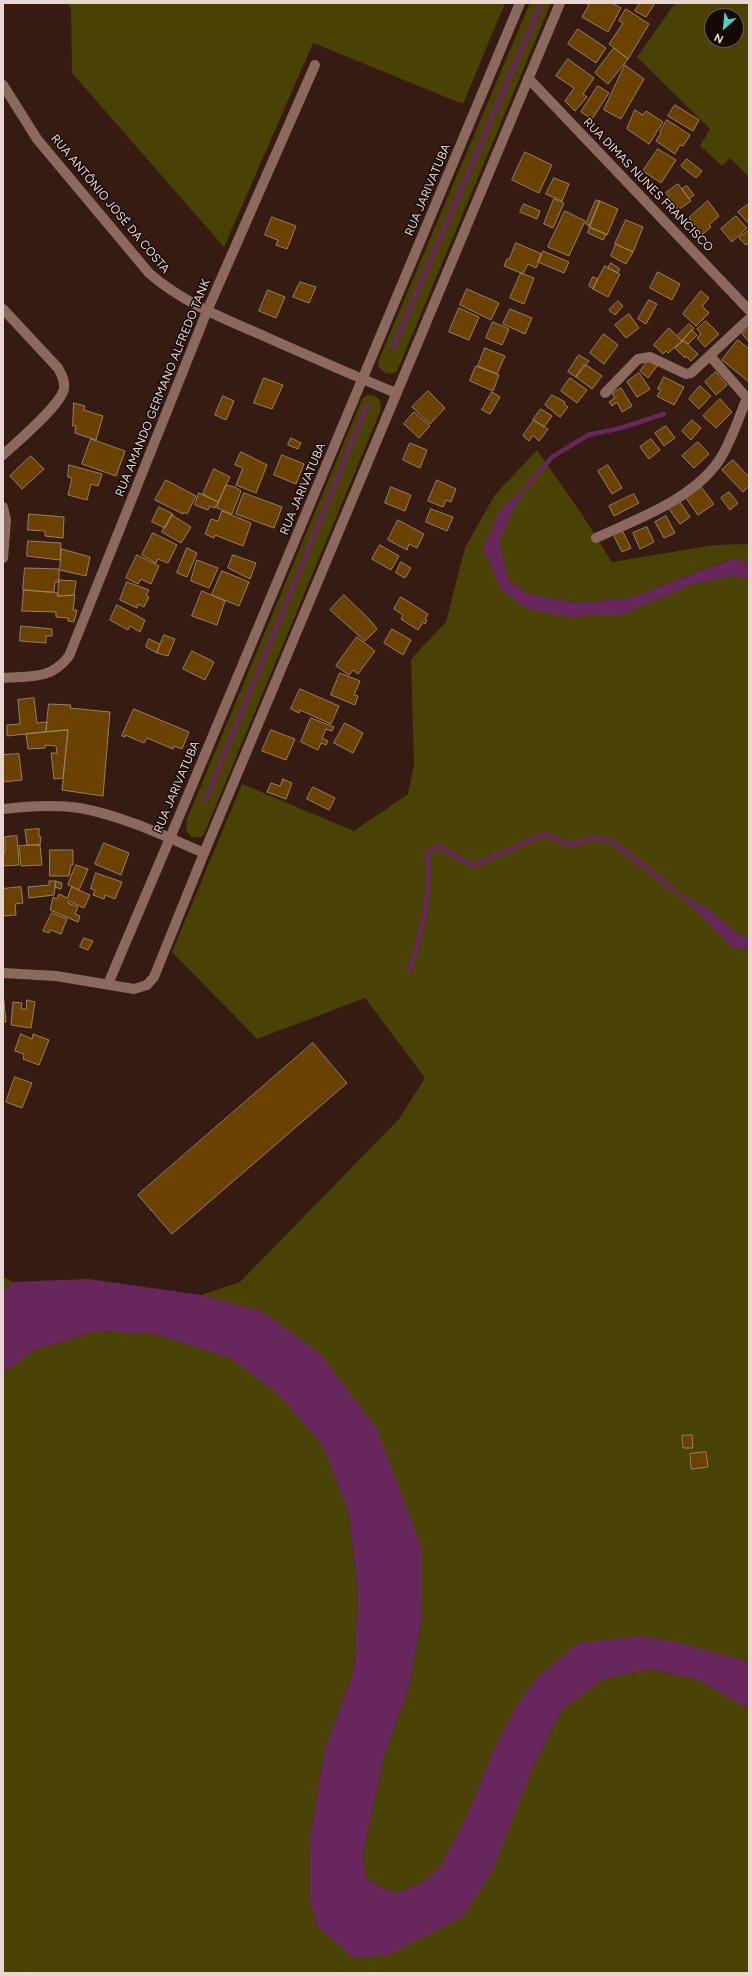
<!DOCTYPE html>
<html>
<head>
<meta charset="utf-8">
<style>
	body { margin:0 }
	#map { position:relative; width:752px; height:1976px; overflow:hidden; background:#361b12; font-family:Figtree,sans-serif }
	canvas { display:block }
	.frame { position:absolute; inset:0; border:4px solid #ead6d0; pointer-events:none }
	.north { position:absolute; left:704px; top:8px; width:40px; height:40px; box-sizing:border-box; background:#150906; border:1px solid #6a5b57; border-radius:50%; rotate:207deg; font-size:11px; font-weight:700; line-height:16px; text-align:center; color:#ead6d0 }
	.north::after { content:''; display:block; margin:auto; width:14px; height:18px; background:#53cdcb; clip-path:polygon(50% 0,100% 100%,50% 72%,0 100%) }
</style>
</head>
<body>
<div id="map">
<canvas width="752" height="1976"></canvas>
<div class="frame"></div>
<div class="north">N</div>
</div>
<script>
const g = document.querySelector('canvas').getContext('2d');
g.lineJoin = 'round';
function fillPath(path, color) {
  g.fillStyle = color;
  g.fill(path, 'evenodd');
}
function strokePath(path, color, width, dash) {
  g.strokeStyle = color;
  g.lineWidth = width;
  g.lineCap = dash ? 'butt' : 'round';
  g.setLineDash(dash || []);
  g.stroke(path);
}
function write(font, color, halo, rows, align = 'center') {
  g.font = font + ' Figtree,sans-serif';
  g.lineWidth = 3;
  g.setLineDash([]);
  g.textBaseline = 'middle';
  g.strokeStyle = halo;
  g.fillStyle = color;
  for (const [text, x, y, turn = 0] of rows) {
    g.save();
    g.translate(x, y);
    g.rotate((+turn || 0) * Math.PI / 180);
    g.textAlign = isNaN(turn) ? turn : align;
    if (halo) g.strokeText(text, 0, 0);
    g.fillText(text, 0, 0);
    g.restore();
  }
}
fillPath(new Path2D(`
	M67 3H505L463 104 313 43 224 247 72 73 71 8Z
	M530 3H551L397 371C390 376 384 374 379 367L378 362 385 345Z
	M675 3H749V177L730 158 722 166 700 146 710 129 637 57ZM712 16H736V40H712Z
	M367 395C379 394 383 402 380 412L204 834 201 837H192C179 828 191 811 195 800L360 404 362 399Z
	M537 450 581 513 612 562 714 545 749 544V563L731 559 630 598 577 603 528 594 508 580 498 541 515 505 530 482 483 549 501 589 527 609 621 615 693 584 732 576 749 579V937L739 936 712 912 671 888 700 914 731 947 749 950V1664L742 1660 641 1636 493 1751 466 1818 440 1867 420 1884 396 1893 379 1887 365 1877 363 1852 384 1756 409 1686 421 1623 263 1312 201 1295 240 1282 399 1119 425 1078 365 998 257 1039 172 952 242 784 354 831 408 794 414 765 411 659 446 622 465 548 494 496Z
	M3 1277 13 1282 3 1290Z
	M97 1331 155 1334 230 1358 279 1395 323 1445 348 1510 358 1593 354 1669 324 1752 309 1844 310 1900 317 1926 354 1958 531 1772 561 1711 603 1679 650 1669 698 1680 749 1710V1973H3V1373L34 1350Z`), '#4a4105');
fillPath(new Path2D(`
	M532 480 515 505 499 541 508 580 528 594 577 603 630 598 732 559 749 563V579L732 576 693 584 621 615 568 617 527 609 501 589 483 549 499 511Z
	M669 887 712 912 739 936 749 937V950L731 947 700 914Z
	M88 1279 201 1295 263 1312 320 1354 377 1429 422 1550 421 1623 409 1686 384 1756 363 1852 365 1877 379 1887 396 1893 420 1884 440 1867 466 1818 493 1751 515 1708 537 1677 578 1643 641 1636 683 1644 742 1660 749 1664V1710L698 1680 650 1669 603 1679 561 1711 531 1772 492 1872 462 1917 388 1955 354 1958 317 1926 310 1900 309 1844 324 1752 354 1669 358 1593 348 1510 323 1446 279 1395 230 1358 155 1334 97 1331 34 1350 3 1373V1290L13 1282Z`), '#67275c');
strokePath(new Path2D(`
	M393 347 541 3
	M528 485 552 457 588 435 621 428 664 414
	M205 801 367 405
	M409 972C421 935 432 893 427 854L437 846 473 866 544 834 569 845 593 838 611 841 674 890`), '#67275c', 4.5);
const building = new Path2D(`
	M585 3H612L621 8 608 32 582 17 589 5Z
	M640 3H655L646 17 635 11Z
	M626 9 649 24 628 59 609 44 623 23 619 21Z
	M578 29 606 48 596 63 568 44Z
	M614 48 628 59 608 84 595 73Z
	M568 59 594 78 583 94 587 97 575 111 565 101 574 88 556 76Z
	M625 65 644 79 621 119 604 110Z
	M598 86 609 93 592 119 581 112Z
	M675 105 699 120 693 131 668 116Z
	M635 110 643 115 646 111 663 122 649 144 627 129Z
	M667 120 690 135 683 146 680 145 675 154 656 141 661 133 660 132Z
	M658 149 676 160 661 183 643 171Z
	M525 152 552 165 539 193 512 180Z
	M687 159 702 171 696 178 681 166Z
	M554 178 569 184 562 201 546 194Z
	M678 184 691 201 678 210 666 193Z
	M687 186 694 195 689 199 682 189Z
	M554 199 564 203 553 228 544 224Z
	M596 200 600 201 590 226 586 224Z
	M600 201 618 209 607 235 589 227Z
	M708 201 719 216 709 225 711 227 703 234 689 218Z
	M524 204 540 211 537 219 520 212Z
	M749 204V224L738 212Z
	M565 211 585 221 569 256 548 247Z
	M736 216 747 228 732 242 721 229Z
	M272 217 296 226 287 249 276 245 278 240 265 235Z
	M626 220 643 227 633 252 615 244Z
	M590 227 606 234 603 240 588 233Z
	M749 230V243L746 245 739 238Z
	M516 243 542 254 536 268 528 264 523 274 504 266 507 259H509Z
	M616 244 633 252 626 264 611 256Z
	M543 251 569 262 564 273 538 262Z
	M611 263 620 269 617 273 608 268Z
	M605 266 620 274 608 297 593 289Z
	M658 272 680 284 672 300 650 288Z
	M521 273 534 278 524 304 510 298Z
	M593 277 598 279 593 289 589 286Z
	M300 282 316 287 309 303 293 297Z
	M467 289 499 303 491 320 460 305Z
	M268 290 285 297 276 318 259 311Z
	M701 291 709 298 702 306 709 313 696 326 683 314Z
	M649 300 657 304 646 324 638 319Z
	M618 301 623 306 615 315 609 310Z
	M459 308 479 317 469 340 449 332Z
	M510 309 532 318 525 334 503 324Z
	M629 314 639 328 626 338 615 325Z
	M706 321 719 334 705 347 697 338 701 334 697 329Z
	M493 322 509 329 502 345 486 338Z
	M689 324 694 328 682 341 677 336Z
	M669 328 682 341 668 353 666 351 663 354 654 345Z
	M749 328V342L742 334Z
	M692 330 697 335 688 344 683 340Z
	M604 334 618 345 604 364 590 353Z
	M738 340 749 349V382L722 360Z
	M684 341 698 354 691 361 686 356 685 358 675 348Z
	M485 348 505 356 497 374 478 366Z
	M579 355 589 361 576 377 568 372Z
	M649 360 657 366 648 378 640 371Z
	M584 365 588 366 602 376 592 389 576 377Z
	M476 366 499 375 493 391 470 381Z
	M716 372 727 385 716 395 705 382Z
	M639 373 650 389 637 397 627 382Z
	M664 377 684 387 674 405 657 396 661 390 658 389Z
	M264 378 283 385 272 409 254 403Z
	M570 378 587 390 577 403 561 391Z
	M700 386 711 396 699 409 689 399Z
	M621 388 632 406 622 412 617 402 612 406 609 402 615 398 612 394Z
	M428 391 445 408 430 424 412 407Z
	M492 392 500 397 490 414 482 410Z
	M552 395 565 402 564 404 568 407 560 417 545 405Z
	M223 396 234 401 226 420 215 415Z
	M720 399 732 412 716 428 703 416Z
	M74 403 85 406 84 410 103 416 96 440 75 433 76 426H73Z
	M541 409 552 416 544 427 533 420Z
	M414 412 430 426 419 438 404 424Z
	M534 420 548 429 539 441 533 435 529 441 523 436Z
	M692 420 701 428 691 440 682 431Z
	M666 426 675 438 664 446 655 433Z
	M291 438 301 443 298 449 288 445Z
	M91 439 125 451 116 476 82 464Z
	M651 439 660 450 649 459 640 447Z
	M698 442 709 454 694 468 682 456Z
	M410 443 427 450 420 468 403 460Z
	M241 452 267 465 256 493 236 485 243 468 235 465Z
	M282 455 304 464 296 484 274 475Z
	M31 456 44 469 22 489 10 476Z
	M733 460 749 477V486L743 492 722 470Z
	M69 465 102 474 98 486 91 484 87 500 68 495 72 478 68 477Z
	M608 465 622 488 612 494 598 471Z
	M214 469 230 477 218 502 203 494Z
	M166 480 196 496 187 514 184 512 183 514 155 500Z
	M437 480 456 489 451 502 446 500 443 507 428 501Z
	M226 485 235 487 241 491 232 514 217 508Z
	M391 487 411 495 405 511 385 503Z
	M701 487 714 504 698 515 686 498Z
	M729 492 738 503 730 510 721 498Z
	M199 493 218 502 215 508 210 506 208 510 195 505Z
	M244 493 282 507 274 528 236 514Z
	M634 494 639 503 614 516 609 506Z
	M679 501 690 517 680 524 669 509Z
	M159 507 173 514 165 528 152 522Z
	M431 509 453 517 447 531 426 522Z
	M222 511 251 523 243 546 215 535 214 538 205 534 211 519 218 521Z
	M29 514 64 517 63 538 45 536V531L28 530Z
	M172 515 191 527 181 543 162 532Z
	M666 516 675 533 664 538 655 522Z
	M398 520 424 534 417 548 409 544 407 550 388 540Z
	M647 527 654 542 640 549 633 533Z
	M622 530 631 548 622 552 613 534Z
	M153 533 177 545 168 563 158 559 156 563 142 555Z
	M28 541 61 543 60 560 27 556Z
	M380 545 399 556 391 570 372 559Z
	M187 548 197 553 187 577 177 573Z
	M62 549 90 557 86 576 60 570Z
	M137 555 159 566 151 584 141 579 138 584 126 578Z
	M233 555 256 563 250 579 228 568Z
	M197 560 218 568 209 588 191 581Z
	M401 562 411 568 405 578 396 573Z
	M25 568 59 569V582H55L54 592 23 590Z
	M222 571 249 582 239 606 212 595Z
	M59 580 76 581 74 595 58 596Z
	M127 582 149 590 146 596 149 597 144 607 138 604 137 608 120 600Z
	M24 590 58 593V596L75 595 73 610H77L74 622 68 621V618L56 617V612L22 611Z
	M202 591 225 601 217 625 192 616Z
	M344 595 370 620 377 629 365 641 330 610Z
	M401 597 428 614 425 619 427 620 425 624 423 622 418 630 401 619 403 615 394 609Z
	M117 605 145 620 140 632 130 626 128 630 110 620Z
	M21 626 52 629V636H46V643L20 641Z
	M392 629 411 640 403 655 384 643Z
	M164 635 175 639 168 656 157 653Z
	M357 637 375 651 358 674 353 670 349 675 336 666Z
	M149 639 160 644 157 653 146 647Z
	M192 651 214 662 205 680 183 669Z
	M340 673 360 681 354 695 358 696 355 705 331 695Z
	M300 689 339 706 331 724 300 710 299 713 291 709Z
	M34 698 37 723 47 722 46 732 7 736V725L20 724 18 700Z
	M49 704 71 705 70 708 110 712 103 796 62 790 68 730 46 732Z
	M134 709 189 732 182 749 174 746 173 749 147 738 144 743 125 735V737L122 736Z
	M311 718 334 727 332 731 326 729 322 738 328 741 326 745 321 743 318 750 301 742Z
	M345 723 363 733 353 753 334 743Z
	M68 730 63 778 54 779 51 753H57L56 746 45 745V748L28 749 26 734Z
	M271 730 295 739 286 760 262 751Z
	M19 754 22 780 3 782V755Z
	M283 779 292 783 286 799 267 792 271 783 280 786Z
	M313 787 335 798 329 810 307 799Z
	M39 829V837H41L40 845H27L25 830Z
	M17 836 19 865 3 866V853H5V837Z
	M104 843 129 853 121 875 95 864Z
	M40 845 42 865 21 866 19 846Z
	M50 850H73V865H71L69 876H50Z
	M76 865 88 869 79 890 68 885Z
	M96 873 122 882 115 899 105 895 104 899 93 895 95 890 91 889Z
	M49 881H56L54 895 29 898 28 887 49 885Z
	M56 881 62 883 61 889 55 887Z
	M21 887 23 903 15 904 16 915 3 916V889Z
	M72 887 90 895 84 908 69 901 68 903 78 907 75 914 80 916 78 922 50 910 53 897 57 899 59 894 67 898Z
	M52 913 67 919 61 934 50 930 49 933 43 931Z
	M84 938 93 941 88 950 80 947Z
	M3 992 6 1022H3Z
	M27 1000 35 1002 31 1028 11 1025 13 1002 22 1003 21 1009H26Z
	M21 1034 32 1039 33 1034 49 1040 39 1065 23 1059 24 1054 15 1051Z
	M313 1043 347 1083 172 1234 138 1195Z
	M15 1077 32 1083 22 1108 6 1102Z
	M692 1435 693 1448H683L682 1436Z
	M706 1452 708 1467 691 1469 690 1454Z`);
fillPath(building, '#6b4100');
strokePath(building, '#967f66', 1);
strokePath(new Path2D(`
	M528 78 749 310
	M3 85 37 139 149 273C183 303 225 319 266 337 309 356 352 375 396 393
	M3 309 58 368C62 375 65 381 64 389 60 406 17 442 3 455
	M605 393 638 359 650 357 686 374 691 373 749 319
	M3 507 6 520 3 558
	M596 538C637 519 691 500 718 462 731 443 738 419 747 398L711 357
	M3 678C30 676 51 680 69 656L207 311 315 65
	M3 973 56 976 134 989 147 985 154 977 204 853
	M108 984 170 838`), '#8b695f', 10);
strokePath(new Path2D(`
	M3 809C28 806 54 804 80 808 123 816 165 836 204 853L560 3
	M170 838 520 3`), '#8b695f', 10);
write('12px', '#ead6d0', '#150906', [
	["RUA DIMAS NUNES FRANCISCO",648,185,46],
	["RUA JARIVATUBA",428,190,-67],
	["RUA ANTÔNIO JOSÉ DA COSTA",110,204,50],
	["RUA AMANDO GERMANO ALFREDO TANK",163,388,-68],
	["RUA JARIVATUBA",303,489,-67],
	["RUA JARIVATUBA",177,787,-67]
]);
</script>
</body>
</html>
